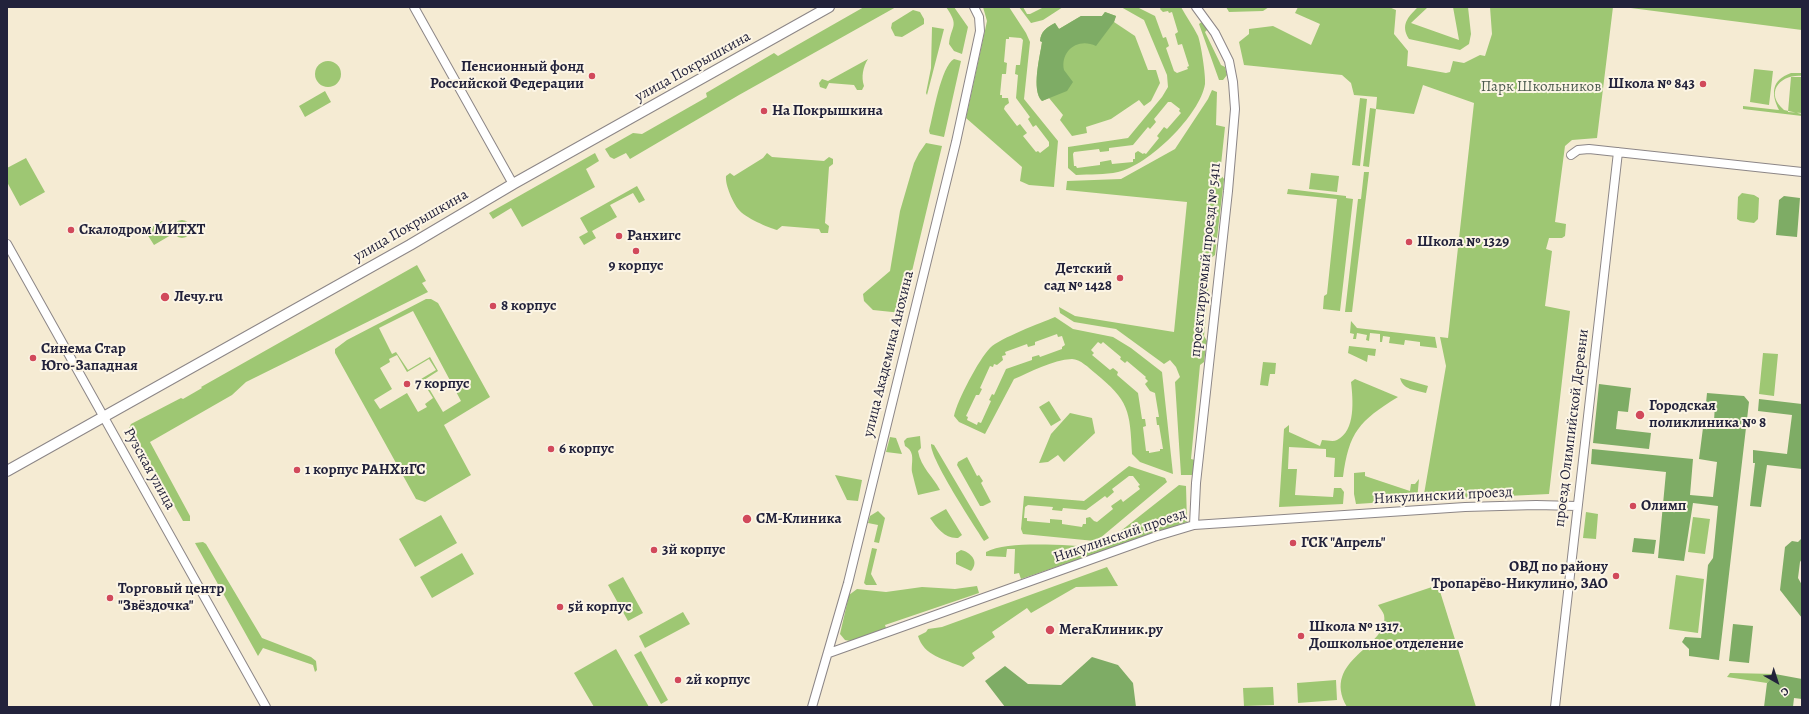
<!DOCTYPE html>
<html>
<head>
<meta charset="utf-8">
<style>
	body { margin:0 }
	#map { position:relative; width:1809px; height:714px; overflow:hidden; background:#f5ebd3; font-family:Alegreya,serif }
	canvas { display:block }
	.frame { position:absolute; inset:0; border:8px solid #22223b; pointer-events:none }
	.north { position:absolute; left:1757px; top:662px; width:40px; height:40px; -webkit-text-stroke:3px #fcf5e5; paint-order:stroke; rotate:141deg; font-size:11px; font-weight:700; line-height:16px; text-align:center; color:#22223b }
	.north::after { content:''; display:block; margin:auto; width:14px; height:18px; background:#22223b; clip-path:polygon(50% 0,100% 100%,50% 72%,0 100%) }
</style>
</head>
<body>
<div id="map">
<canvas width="1809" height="714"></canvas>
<div class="frame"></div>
<div class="north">С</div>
</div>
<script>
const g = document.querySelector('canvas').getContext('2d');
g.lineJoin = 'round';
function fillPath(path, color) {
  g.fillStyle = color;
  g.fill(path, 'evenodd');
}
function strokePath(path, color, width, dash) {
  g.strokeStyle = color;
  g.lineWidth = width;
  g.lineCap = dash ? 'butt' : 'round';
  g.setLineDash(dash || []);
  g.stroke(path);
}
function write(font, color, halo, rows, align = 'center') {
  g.font = font + ' Alegreya,serif';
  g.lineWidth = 4;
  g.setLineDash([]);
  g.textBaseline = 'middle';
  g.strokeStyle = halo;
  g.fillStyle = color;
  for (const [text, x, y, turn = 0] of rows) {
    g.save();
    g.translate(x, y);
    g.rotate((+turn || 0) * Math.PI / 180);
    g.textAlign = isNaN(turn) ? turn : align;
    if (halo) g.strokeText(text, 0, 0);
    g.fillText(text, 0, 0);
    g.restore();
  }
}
fillPath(new Path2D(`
	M864 7H896L739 95 630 159 626 153 614 159 610 157 605 149 633 133 642 134 707 97 706 93 774 53 778 56Z
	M946 7H954L968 27 962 54 954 51 949 44C951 25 960 27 946 7Z
	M983 7H1009L1026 33 1030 42 1024 99 1058 141 1054 187 1029 185 1020 181 1022 167 966 118 987 21ZM1009 37 1021 38 1023 40 1020 65H1016L1015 74 1018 75 1016 98 1030 117 1028 119 1033 127 1036 125 1049 142V146L1040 153 1038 151 1036 152 1023 136 1027 133 1020 124 1017 126 1004 109 1005 106 1009 103 1008 98H1002V95H1000L1002 74H1006L1007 63 1004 62 1006 39H1009Z
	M1019 7H1023L1027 14H1030L1044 7H1063L1043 20 1031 23Z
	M1121 7H1137L1155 16 1163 38 1166 37 1169 46 1166 48 1174 71 1177 73 1188 69 1187 67 1189 66 1182 44 1178 45 1175 34 1178 32 1172 12 1169 13 1168 11 1163 12 1160 9 1161 7H1181C1186 16 1193 26 1198 36 1201 44 1206 76 1205 84 1200 115 1149 165 1118 172 1105 175 1090 174 1076 175L1068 168V147L1128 138 1162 97 1168 87 1167 75 1144 20ZM1168 102H1171L1180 109 1179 111 1181 113 1167 129 1164 127 1157 136 1159 138 1146 154 1144 153 1143 154 1138 151 1135 153V159H1133V162L1112 164 1111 160 1100 162V165L1077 168 1076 166H1074L1073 154 1074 152 1099 149 1100 152 1109 151V148L1133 145 1148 127 1150 129 1156 122 1154 119Z
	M1226 7H1269L1263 11 1229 12Z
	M1298 7H1389L1396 10 1394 34 1408 51 1407 66 1446 73 1450 72 1453 61 1464 63 1480 55 1485 56 1492 34 1490 7H1613L1597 138 1572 140 1565 146 1555 222 1566 224 1565 236 1562 238H1549L1546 249 1552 251 1545 306 1570 311 1549 494 1423 500 1446 366 1440 337 1448 338 1474 103 1423 85 1414 114 1376 109 1369 167 1363 166 1370 108 1376 109 1377 97 1354 95 1351 83 1342 75 1244 65 1239 42 1249 34V29L1273 26 1311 45 1320 24 1295 13Z
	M1418 7H1428L1411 23 1459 40 1453 7H1468L1471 34 1469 44 1460 50 1409 39C1400 25 1408 17 1418 7Z
	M1623 7H1802V30Z
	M913 10 920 12 924 19V24L902 37 895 36 891 28 892 23Z
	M1105 12 1116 16 1114 22 1135 36 1148 70H1156L1160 83 1151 101 1144 106 1139 100 1111 119 1086 127 1087 133 1072 136 1060 120 1063 115 1049 98 1042 101C1031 90 1040 57 1042 42L1040 41C1041 31 1046 28 1055 23L1059 29 1081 16H1102Z
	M1203 21 1208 29 1205 32 1221 65 1225 67 1227 75 1223 80H1219L1199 24Z
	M932 27 944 29 927 95 926 93 931 68Z
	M868 59C863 67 861 77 864 86L862 90H857L854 85 829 83 826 89 820 87 819 83 822 79 828 81Z
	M954 59 961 61 944 137 930 134 929 131C933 116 941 66 954 59Z
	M315 74a13 13 0 1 1 26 0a13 13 0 1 1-26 0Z
	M1754 69 1773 71 1769 105 1750 102Z
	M1791 73H1802V76C1780 74 1764 93 1784 110L1802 114V116L1743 109V106L1779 110C1771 94 1771 80 1791 73Z
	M1791 77H1802V113L1788 112Z
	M1212 90 1217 92 1216 125 1225 127 1220 174 1224 179 1215 255 1211 258 1204 336 1207 341 1204 362 1200 365 1191 459 1195 460 1194 475H1181L1175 382 1180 377 1176 367 1170 360 1164 364 1116 329 1074 322 1060 313 1059 307 1075 316 1174 332 1187 202 1066 190 1067 181 1121 179 1175 149 1208 99Z
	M325 91 331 102 305 117 299 106Z
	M1360 98 1367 99 1360 166 1352 165Z
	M926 143 942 146 902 313 873 310 864 301 863 294 890 271 900 211 914 163 919 153Z
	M595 153 599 161 586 169 595 187 522 227 511 208 493 219 489 213Z
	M767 153 772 157 824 161 829 157 833 159V164L829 167 825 223 829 226 828 233H821L819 229 782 226 777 230C769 228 744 217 739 210 733 203 725 185 726 176L730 173 734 176 763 158Z
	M26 158 45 192 20 206 7 182V168Z
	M1364 172H1369L1352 312H1345L1358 199H1361Z
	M1311 173 1339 176 1337 192 1309 189Z
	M637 186 645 200 639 203 633 193 610 205 617 217 592 231 596 238 584 245 579 237 588 232 580 218Z
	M1288 189 1346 196V198L1353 199 1340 311 1323 309 1324 296 1327 294 1337 199 1287 194Z
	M1742 193 1754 195 1759 198 1758 219 1754 223 1740 221 1737 219 1738 197Z
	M173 229a9 9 0 1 1 18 0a9 9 0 1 1-18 0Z
	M162 221 171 235 154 245 145 231Z
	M417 265 426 281 422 283 428 292 246 382 232 395 150 442 190 516V521H183L138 441 135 442 128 431 131 424 181 398 183 399 202 388 201 387Z
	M426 299H431L438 303 490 397 444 425 471 475 425 502 416 499 335 353V349L347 340ZM413 311 461 401 443 412 424 380 438 371 430 357 408 370 396 352 392 354 379 328ZM397 355 407 372 429 359 436 370 421 379 433 398 425 404 427 407 418 412 407 393 380 409 374 400 392 389 380 368 390 362 389 359Z
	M1055 317 1073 329 1113 337 1131 348 1162 372 1173 474 1140 462 1132 454C1130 410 1129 401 1095 373 1089 368 1080 359 1072 359 1052 360 1031 372 1014 379L985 434 959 422 954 416C957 401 979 359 990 348 1000 338 1041 323 1055 317ZM1057 334 1058 337 1062 336 1065 345 1062 347V349L1040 357 1039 355 1032 357V360L1006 369 994 395 992 394 989 400 991 401 981 423 978 422 977 425 967 420 968 417 966 416 976 395H979L982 389 980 388 990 366 993 367 994 364 997 365 1003 360 1002 356 1006 355 1005 352 1027 344 1028 347 1035 345V342ZM1098 342 1101 344 1103 342 1121 357 1120 359 1125 363 1127 361 1146 377 1145 378 1148 381 1145 384 1150 391 1155 393 1159 417H1156L1157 425H1159L1163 449H1160V451L1149 453V451H1146L1143 427 1146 426 1145 419H1142L1138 393 1117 375 1118 372 1113 368 1110 370 1092 355 1094 353 1091 350Z
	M1351 321 1357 328 1435 337 1437 348 1420 346V342L1405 340 1404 345 1389 343 1390 337 1383 336 1382 342H1380V334L1370 333 1369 341 1366 340 1367 335 1357 333 1356 339H1353L1354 334 1350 333Z
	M1349 346 1376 349 1375 356 1368 355 1367 362 1348 353Z
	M1763 353 1778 354 1774 396 1759 394Z
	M1263 362 1276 363 1275 374H1270L1268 386 1260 385Z
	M1400 378 1428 386 1426 393C1415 390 1403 390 1400 378Z
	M1355 379 1398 397C1359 421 1349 432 1343 477H1334L1335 458 1326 457V449L1289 447 1288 469H1297L1295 495 1333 497 1334 488H1341L1344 492 1343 504 1279 507 1284 429 1289 425V432L1320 446 1322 440C1327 440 1333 442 1337 440 1356 431 1353 399 1351 382Z
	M1049 401 1061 420 1051 426 1039 407Z
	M1070 413 1092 418 1095 433 1064 462 1058 455 1048 462 1039 463 1051 434Z
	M920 436 921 448 918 451C921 468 933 476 940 490L918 495C916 488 914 480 912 472 911 462 916 452 905 446L904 441 907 438Z
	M890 437 896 438 902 454 886 452Z
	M931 444 934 445 989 538 984 541C974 525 930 459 931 444Z
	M967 457 977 476 979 475 983 481 981 483 991 502 983 506H980L957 465 958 462Z
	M1129 466 1165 478 1167 482 1099 539 1095 541 1023 534 1021 529 1024 496 1084 501ZM1129 476H1133L1140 485 1138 486 1140 489 1123 502 1121 499 1111 506 1113 509 1097 522 1094 521 1090 517 1086 518V524H1083L1082 527 1062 524V520L1050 519V523L1027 521V518H1024L1025 507 1028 505 1053 507 1052 510 1062 511 1063 508 1086 510 1105 496 1107 498 1114 492 1112 489Z
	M1365 472V476L1410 491 1411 484H1415L1419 479 1417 500 1356 504 1354 494V473Z
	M835 475 862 480 858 501 847 500Z
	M1179 485 1186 486 1187 522 1021 579 1019 573 1014 574 1015 549H1007L1006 557 986 556V552C1009 540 1070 546 1097 547L1103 545Z
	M946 509 962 535 958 538C945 539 937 528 930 518Z
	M878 511 885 518 879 543 874 542 878 525 868 523 870 516Z
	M1586 512 1598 514 1596 539 1583 538Z
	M441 515 457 543 415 567 399 539Z
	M1693 517 1710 519 1705 554 1688 552Z
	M203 542 206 544 262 638 311 657 316 661 317 670 315 672 313 665 263 648 258 656 195 543Z
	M872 548 877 549 871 574 877 585H866L864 583Z
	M961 550C970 552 980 561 971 571L956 564V553Z
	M462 553 474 574 432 598 420 577Z
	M1107 567 1118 586 1076 587 1031 613 1027 608 992 632 995 637 972 653 975 658 963 667C944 659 924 656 918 636L926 632 928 629 942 627Z
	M1676 575 1704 579 1698 633 1669 629Z
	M623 577 643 613 628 621 608 585Z
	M1438 585 1476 707H1347C1320 659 1390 647 1384 615 1383 612 1380 608 1378 605Z
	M977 586 979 593 885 625 886 628 850 641 845 640 840 634 849 595 857 589 886 592 922 587 955 589Z
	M683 612 690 624 645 648 639 636Z
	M616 649 649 707H594L574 673Z
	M641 651 668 700 661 704 634 655Z
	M1730 673 1775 674 1767 683 1727 677Z
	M1336 680 1337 700 1298 703 1297 683Z
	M1273 687 1274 705 1244 706 1243 688Z`), '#9ec773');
fillPath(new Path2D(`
	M1105 12 1116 16 1114 22 1096 46C1078 37 1060 51 1064 70L1073 82 1067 91 1042 101C1031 90 1040 57 1042 42L1040 41C1041 31 1046 28 1055 23L1059 29 1081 16H1102Z
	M1784 196 1800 198 1797 237 1776 235 1779 200Z
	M1599 384 1631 388 1628 412 1618 411 1616 429 1651 433 1649 449 1593 443Z
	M1707 393 1744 396 1749 402 1719 660 1689 656V649L1682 642 1685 637 1701 638 1708 565 1713 558 1718 506 1693 503 1684 561 1658 558 1666 472 1591 464 1592 449 1693 459 1690 495 1713 497 1717 462 1699 459 1704 420 1714 421 1715 404 1706 403Z
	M1759 399 1802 404V469L1767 465 1761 507 1750 506 1755 463H1753V450L1787 454 1792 415 1758 411Z
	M1634 538 1656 540 1654 554 1632 552Z
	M1802 538V559L1800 562 1798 578 1802 585V618L1780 590 1785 547 1792 541 1798 542Z
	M1733 624 1753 626 1749 663 1729 661Z
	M1092 657 1118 665 1133 683 1136 707H1005L985 681 1005 666 1028 684 1061 685Z
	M1775 674 1802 679V699L1794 698 1793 707H1764L1767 683Z`), '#7eac65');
const minor = new Path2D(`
	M414 7 513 184
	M1571 155 1578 150 1589 149 1802 172
	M7 244 266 707
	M1194 525 1196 483 1228 191 1235 109 1233 82 1229 61 1215 33 1196 7
	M829 653 1154 537 1194 525 1465 507 1536 505 1577 506
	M812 707 848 583 956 142 980 31 979 17 974 7
	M1555 707 1618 152`);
const major = new Path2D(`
	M7 471 410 245 513 184 829 7`);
strokePath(minor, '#8c8687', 10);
strokePath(major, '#8c8687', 12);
strokePath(minor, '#fff', 8);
strokePath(major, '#fff', 10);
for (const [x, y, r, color] of [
	[592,76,4,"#d1495b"],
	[1703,84,4,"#d1495b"],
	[764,111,4,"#d1495b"],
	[71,230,4,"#d1495b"],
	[619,236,4,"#d1495b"],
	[1409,242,4,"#d1495b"],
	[636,251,4,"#d1495b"],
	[1120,278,4,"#d1495b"],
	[165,297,5,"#d1495b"],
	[493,306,4,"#d1495b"],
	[33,358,4,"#d1495b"],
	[407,384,4,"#d1495b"],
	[1640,415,5,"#d1495b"],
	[551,449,4,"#d1495b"],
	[297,470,4,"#d1495b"],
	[1633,506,4,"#d1495b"],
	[747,519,5,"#d1495b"],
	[1293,543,4,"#d1495b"],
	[654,550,4,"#d1495b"],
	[1616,576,4,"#d1495b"],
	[110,598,4,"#d1495b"],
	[560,607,4,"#d1495b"],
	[1050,630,5,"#d1495b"],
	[1301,636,4,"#d1495b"],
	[678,680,4,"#d1495b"]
]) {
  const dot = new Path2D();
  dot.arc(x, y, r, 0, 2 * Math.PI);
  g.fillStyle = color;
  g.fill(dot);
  strokePath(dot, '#fcf5e5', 1.5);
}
write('bold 15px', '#22223b', '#fcf5e5', [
	["Пенсионный фонд",584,67,"right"],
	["Российской Федерации",584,84,"right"],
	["Школа № 843",1695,84,"right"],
	["На Покрышкина",772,111],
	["Скалодром МИТХТ",79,230],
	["Ранхигс",627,236],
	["Школа № 1329",1417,242],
	["9 корпус",636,266,"center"],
	["Детский",1112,269,"right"],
	["сад № 1428",1112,286,"right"],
	["Лечу.ru",174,297],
	["8 корпус",501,306],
	["Синема Стар",41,349],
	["Юго-Западная",41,366],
	["7 корпус",415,384],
	["Городская",1649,406],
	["поликлиника № 8",1649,423],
	["6 корпус",559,449],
	["1 корпус РАНХиГС",305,470],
	["Олимп",1641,506],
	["СМ-Клиника",756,519],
	["ГСК \"Апрель\"",1301,543],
	["3й корпус",662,550],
	["ОВД по району",1608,567,"right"],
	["Тропарёво-Никулино, ЗАО",1608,584,"right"],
	["Торговый центр",118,589],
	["\"Звёздочка\"",118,606],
	["5й корпус",568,607],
	["Школа № 1317.",1309,627],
	["Дошкольное отделение",1309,644],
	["МегаКлиник.ру",1059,630],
	["2й корпус",686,680]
], 'left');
write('15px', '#22223b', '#fcf5e5', [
	["улица Покрышкина",693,67,-29],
	["улица Покрышкина",411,226,-30],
	["проектируемый проезд № 5411",1206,260,-84],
	["улица Академика Анохина",889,354,-76],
	["проезд Олимпийской Деревни",1572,428,-83],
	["Рузская улица",149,469,61],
	["Никулинский проезд",1443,496,-3],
	["Никулинский проезд",1120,536,-19]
]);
write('15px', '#4d5c4f', '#fcf5e5', [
	["Парк Школьников",1541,87]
]);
</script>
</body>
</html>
